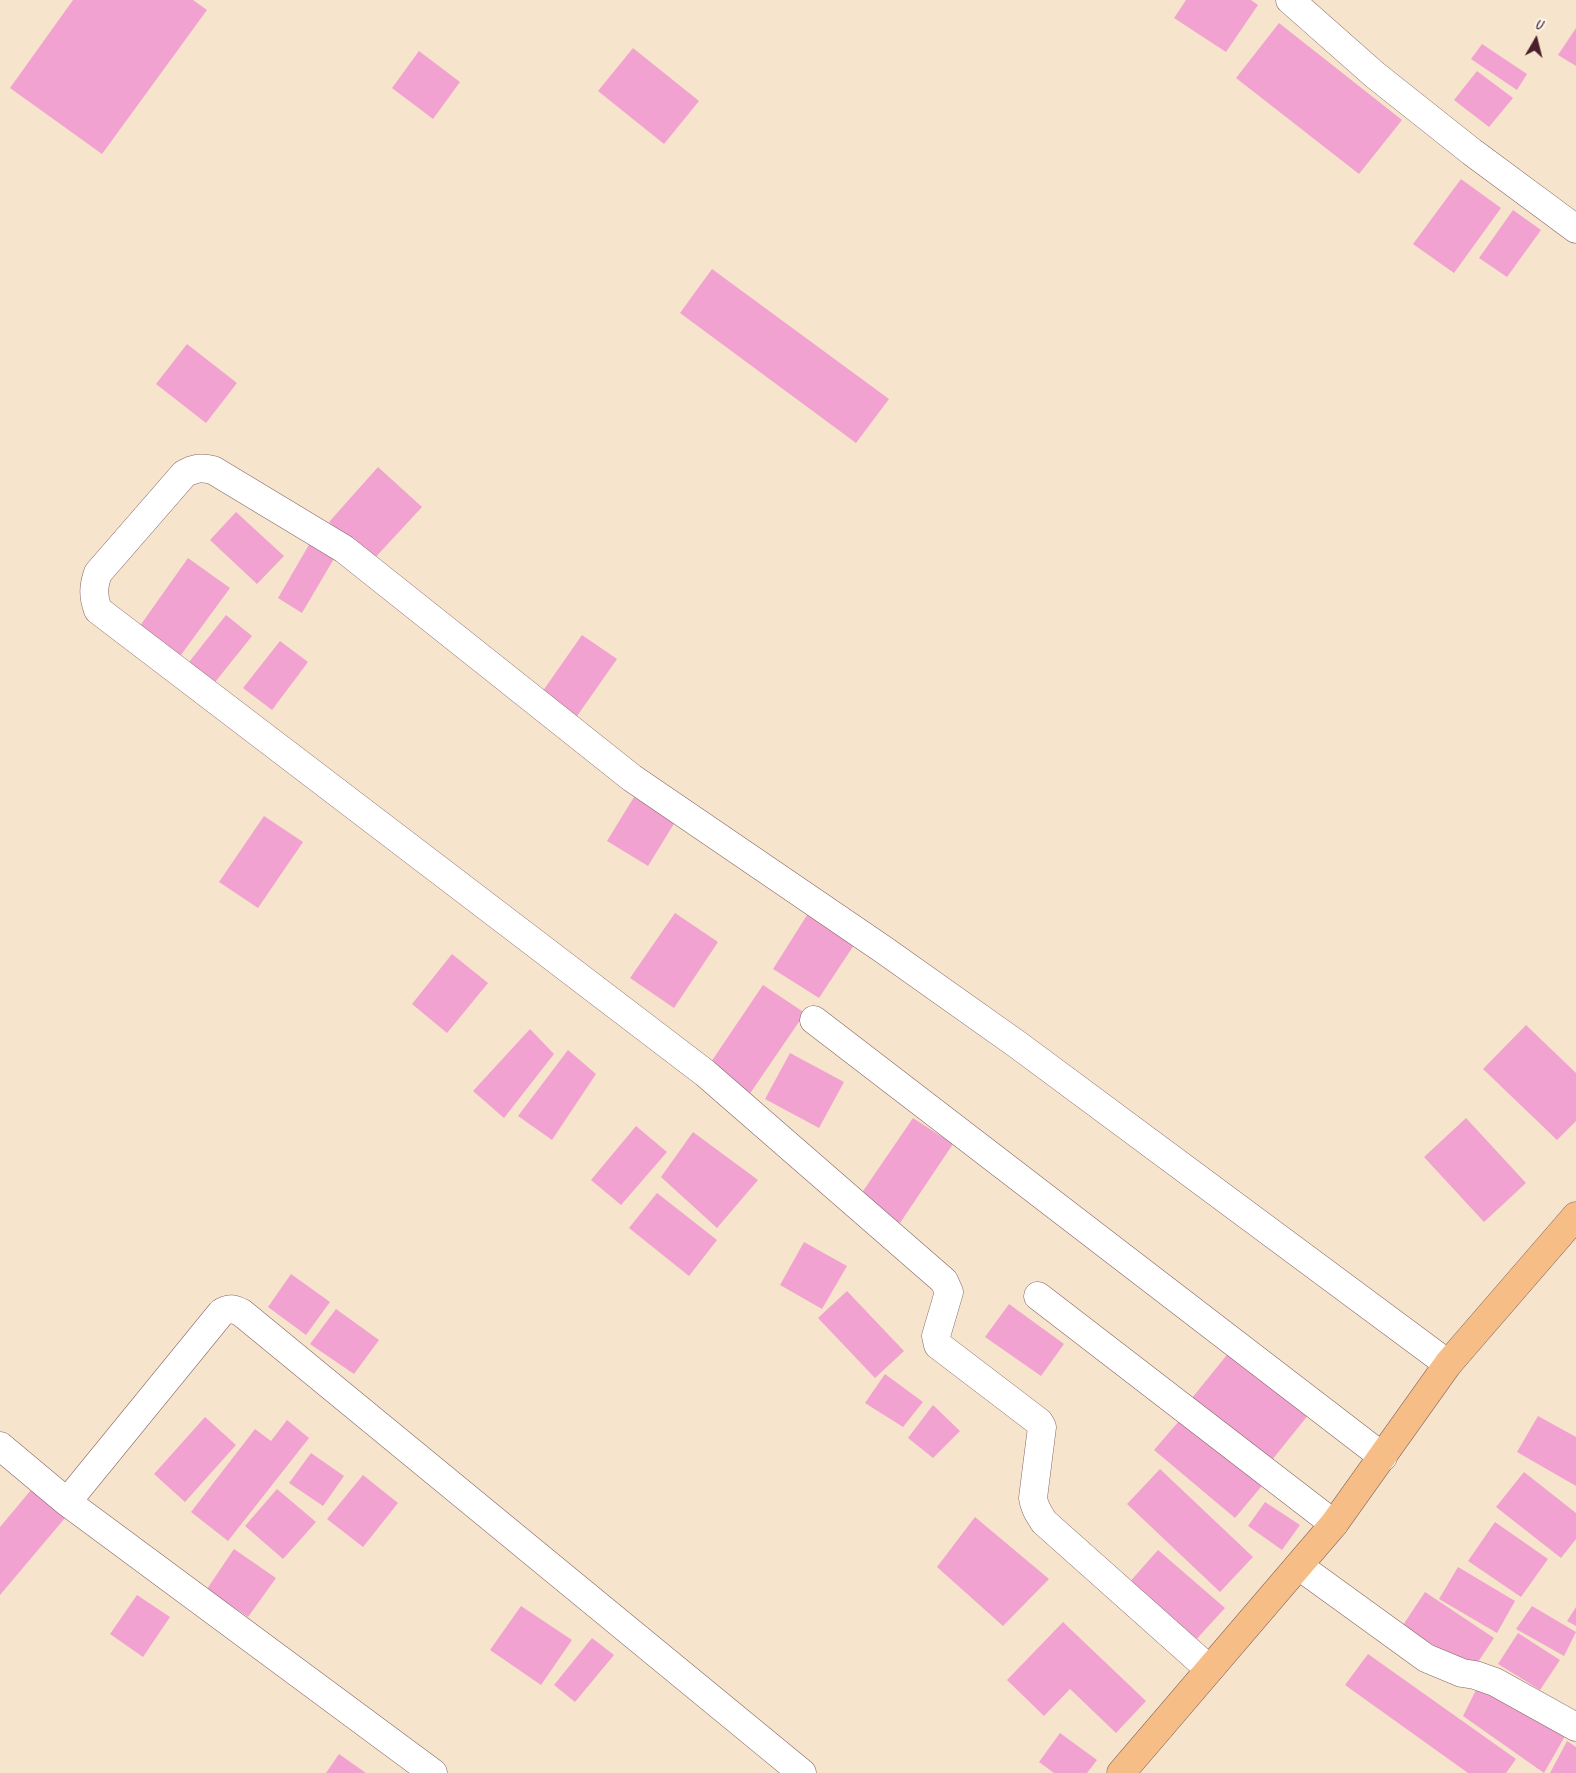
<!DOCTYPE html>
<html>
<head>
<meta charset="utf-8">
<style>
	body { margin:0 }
	#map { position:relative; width:1576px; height:1773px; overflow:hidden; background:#f6e5cc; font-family:Caveat,sans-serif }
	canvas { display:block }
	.north { position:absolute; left:1511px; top:15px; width:50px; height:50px; -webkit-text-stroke:4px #fbf7ec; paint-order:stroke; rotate:8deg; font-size:14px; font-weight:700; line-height:20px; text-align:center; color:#4a1f2b }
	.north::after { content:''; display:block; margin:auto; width:18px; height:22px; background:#4a1f2b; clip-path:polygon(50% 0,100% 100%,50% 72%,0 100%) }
</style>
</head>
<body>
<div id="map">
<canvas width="1576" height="1773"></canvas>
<div class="north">U</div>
</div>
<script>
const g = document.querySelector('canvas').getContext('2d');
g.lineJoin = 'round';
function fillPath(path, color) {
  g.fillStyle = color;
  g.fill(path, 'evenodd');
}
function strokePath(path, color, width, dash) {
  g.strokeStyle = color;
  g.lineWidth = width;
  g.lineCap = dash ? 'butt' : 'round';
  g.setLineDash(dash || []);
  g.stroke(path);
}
fillPath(new Path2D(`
	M73 0H193L207 10 102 154 10 88Z
	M1186 0H1251L1258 5 1226 52 1174 18Z
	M1279 23 1402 120 1359 174 1236 78Z
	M1576 28V66L1558 55Z
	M1482 44 1527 74 1517 90 1471 59Z
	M633 48 699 101 664 144 598 91Z
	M419 51 460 82 433 119 392 88Z
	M1477 71 1513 98 1489 127 1454 100Z
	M1461 179 1501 208 1454 273 1413 244Z
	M1513 210 1541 230 1507 277 1479 258Z
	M712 269 889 399 856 443 680 313Z
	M187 344 237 383 206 423 156 384Z
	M378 467 422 507 372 561 329 522Z
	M236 512 284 556 257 584 210 540Z
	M310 543 335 557 302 613 278 598Z
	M188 558 230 588 178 659 137 630Z
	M226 615 252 636 208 691 182 671Z
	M582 635 617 659 575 719 540 695Z
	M280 641 308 662 272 710 243 688Z
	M634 797 675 822 648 866 607 841Z
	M264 816 303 842 258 908 219 882Z
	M809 912 856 942 819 998 773 969Z
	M675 913 718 942 674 1008 630 978Z
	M452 954 488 983 447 1033 412 1004Z
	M763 985 805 1013 749 1095 707 1068Z
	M1526 1025 1576 1073V1121L1557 1140 1483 1069Z
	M530 1029 554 1054 504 1118 473 1091Z
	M568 1050 596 1074 552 1140 518 1116Z
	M790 1053 844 1082 819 1128 765 1099Z
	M913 1118 953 1144 900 1223 859 1197Z
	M1466 1118 1526 1183 1484 1222 1424 1157Z
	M636 1126 667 1152 621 1205 591 1180Z
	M693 1132 758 1180 717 1228 661 1177Z
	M657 1193 717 1240 689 1276 629 1228Z
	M804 1242 847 1266 822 1309 780 1285Z
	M291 1274 330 1302 306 1335 268 1307Z
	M847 1291 904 1351 875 1378 818 1318Z
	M1009 1304 1064 1344 1041 1376 985 1337Z
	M336 1309 379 1340 354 1374 310 1344Z
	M1230 1351 1309 1414 1268 1465 1188 1403Z
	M885 1374 923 1402 903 1427 865 1403Z
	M933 1405 960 1431 933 1458 908 1438Z
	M1185 1414 1266 1481 1235 1518 1154 1450Z
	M1538 1416 1576 1437V1486L1517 1452Z
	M205 1417 236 1445 185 1502 154 1474Z
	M287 1420 309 1438 228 1541 191 1512 255 1429 271 1441Z
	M311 1453 344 1476 323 1506 289 1483Z
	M1160 1469 1253 1557 1220 1592 1127 1504Z
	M1524 1472 1576 1513V1539L1561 1558 1496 1507Z
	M363 1475 398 1503 363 1547 327 1519Z
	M277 1489 316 1522 283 1559 245 1526Z
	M31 1490 65 1518 0 1595V1527Z
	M1265 1502 1300 1525 1282 1550 1248 1526Z
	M975 1517 1049 1579 1003 1626 937 1567Z
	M1495 1522 1548 1559 1521 1597 1468 1561Z
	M234 1549 276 1578 248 1617 207 1589Z
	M1158 1550 1225 1608 1193 1643 1127 1585Z
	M1458 1567 1515 1601 1497 1633 1439 1599Z
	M1425 1592 1494 1638 1472 1671 1403 1625Z
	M137 1595 170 1617 143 1657 110 1634Z
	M521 1606 572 1640 541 1685 490 1650Z
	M1532 1606 1576 1632 1564 1656 1516 1629Z
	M1576 1607V1626L1567 1621Z
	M1063 1622 1146 1701 1116 1733 1070 1689 1044 1716 1007 1680Z
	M1518 1633 1560 1660 1540 1690 1498 1664Z
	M592 1638 614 1655 575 1702 554 1685Z
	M1368 1654 1516 1759 1506 1773H1468L1345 1685Z
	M1479 1684 1569 1729 1544 1773 1463 1716Z
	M1060 1733 1097 1760 1087 1773H1054L1039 1762Z
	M1567 1741 1576 1747V1773H1550Z
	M339 1754 366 1773H326Z`), '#f2a2d0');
const minor = new Path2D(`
	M1290 0 1375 75 1472 152 1576 229
	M814 1020 1383 1457
	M1038 1296 1334 1524
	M0 1446 67 1502 433 1773
	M67 1502 221 1313C229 1307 234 1309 242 1313L802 1773
	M1299 1566 1426 1658 1462 1673 1475 1675 1495 1682 1576 1727
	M1209 1669 1044 1522C1039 1514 1034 1507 1033 1498L1042 1427 1039 1422 938 1345 936 1336 949 1292 944 1281 705 1073 98 610C93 596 93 587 98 573L184 474C195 468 201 467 213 470L344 549 632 778 884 950 1018 1045 1448 1364`);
const major = new Path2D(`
	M1121 1773 1334 1524 1448 1364 1576 1216`);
strokePath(minor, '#866463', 29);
strokePath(major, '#866463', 29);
strokePath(minor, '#fff', 28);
strokePath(major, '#f6be86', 28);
</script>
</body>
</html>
